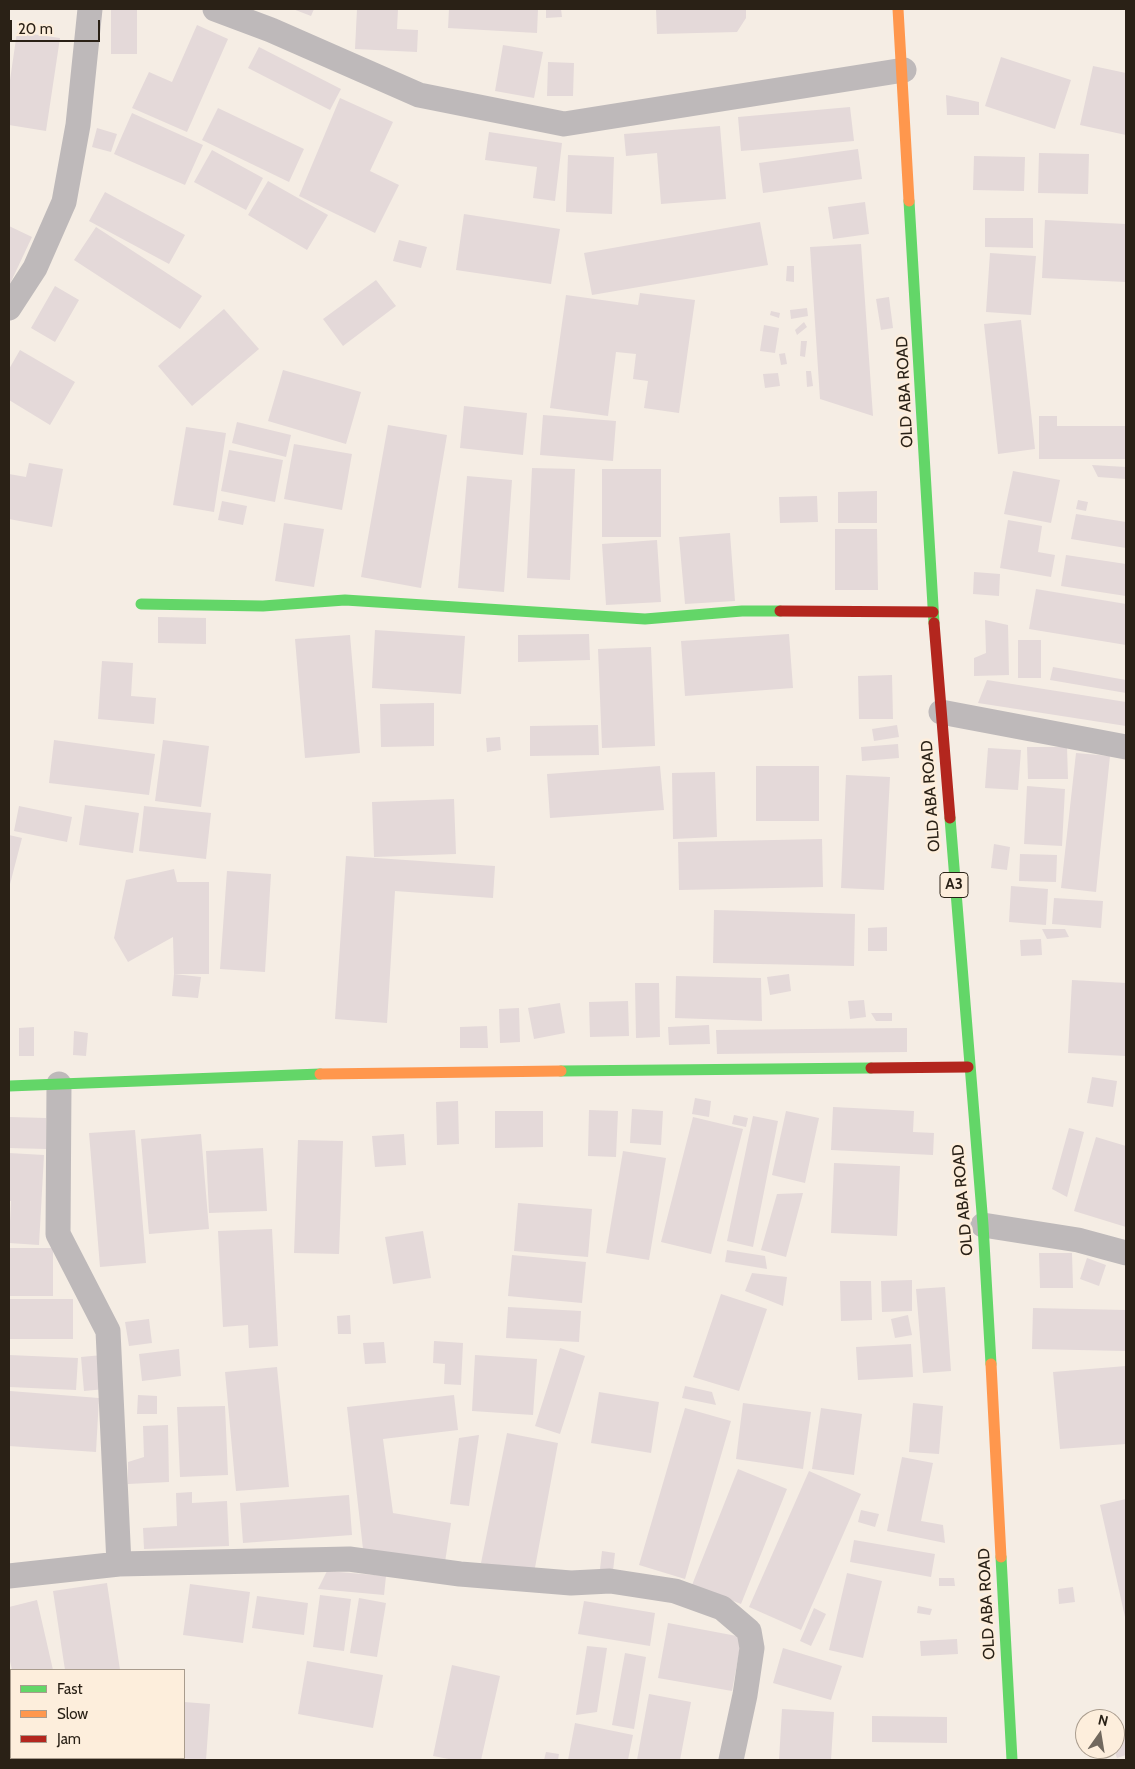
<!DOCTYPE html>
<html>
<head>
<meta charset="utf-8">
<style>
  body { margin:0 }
  #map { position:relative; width:1135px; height:1769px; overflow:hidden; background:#f5ede4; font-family:Cabin,sans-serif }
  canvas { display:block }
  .frame { position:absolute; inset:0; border:10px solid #2a2116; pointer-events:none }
  .legend { position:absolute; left:10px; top:1669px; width:175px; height:90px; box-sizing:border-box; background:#fdeedc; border:1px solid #a99c8d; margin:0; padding:6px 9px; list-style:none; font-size:15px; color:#2a2116 }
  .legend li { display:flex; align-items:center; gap:10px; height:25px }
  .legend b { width:25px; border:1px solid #a99c8d }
  .north { position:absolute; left:1075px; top:1709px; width:50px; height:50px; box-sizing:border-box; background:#fdeedc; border:1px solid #a99c8d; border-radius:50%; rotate:13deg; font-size:14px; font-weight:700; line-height:20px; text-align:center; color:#2a2116 }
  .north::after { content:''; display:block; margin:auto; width:18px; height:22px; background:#71685e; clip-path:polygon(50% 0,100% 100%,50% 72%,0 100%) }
  .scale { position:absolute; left:10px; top:20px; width:90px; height:22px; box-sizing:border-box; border:2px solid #2a2116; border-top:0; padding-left:6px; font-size:15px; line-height:18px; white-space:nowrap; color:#2a2116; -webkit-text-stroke:4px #fdeedc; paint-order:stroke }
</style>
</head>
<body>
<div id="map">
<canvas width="1135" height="1769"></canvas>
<div class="frame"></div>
<ul class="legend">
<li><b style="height:6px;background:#63d668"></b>Fast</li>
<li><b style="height:6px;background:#ff974d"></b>Slow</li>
<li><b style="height:6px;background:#b3261e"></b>Jam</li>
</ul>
<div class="north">N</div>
<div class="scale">20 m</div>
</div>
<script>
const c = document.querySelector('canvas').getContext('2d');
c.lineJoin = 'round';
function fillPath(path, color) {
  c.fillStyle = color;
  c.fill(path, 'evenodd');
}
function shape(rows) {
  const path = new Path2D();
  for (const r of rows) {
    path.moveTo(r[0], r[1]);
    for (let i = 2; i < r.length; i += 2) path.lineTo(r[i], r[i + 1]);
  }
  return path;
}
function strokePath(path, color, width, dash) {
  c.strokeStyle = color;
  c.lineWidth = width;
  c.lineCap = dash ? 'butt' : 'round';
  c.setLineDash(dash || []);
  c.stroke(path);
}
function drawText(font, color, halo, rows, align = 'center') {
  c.font = font + ' Cabin,sans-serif';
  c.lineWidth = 5;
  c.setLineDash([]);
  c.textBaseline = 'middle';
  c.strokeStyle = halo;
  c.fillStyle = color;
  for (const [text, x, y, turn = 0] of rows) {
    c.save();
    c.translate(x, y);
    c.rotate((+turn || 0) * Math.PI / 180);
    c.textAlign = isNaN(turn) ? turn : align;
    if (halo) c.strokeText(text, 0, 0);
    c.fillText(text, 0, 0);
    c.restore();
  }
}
const building = shape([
  [111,9,137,9,137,54,111,54],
  [293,9,314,9,311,16],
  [357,9,398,9,397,29,418,30,417,52,355,49],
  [449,9,538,9,537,33,448,28],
  [546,9,561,9,562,17,546,18],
  [656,9,746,9,746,18,737,32,657,34],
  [197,25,228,39,187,132,132,108,149,72,172,82],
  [17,32,60,38,46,131,9,125,9,87],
  [503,45,543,52,534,98,495,91],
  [259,47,341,89,330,110,248,68],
  [1001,57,1071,80,1055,129,985,106],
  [548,62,574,63,573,96,547,96],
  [1093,66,1126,73,1126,135,1080,125],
  [946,95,979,102,979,115,947,115],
  [340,98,393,122,370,171,399,185,375,233,299,196],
  [850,107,854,141,741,151,738,117],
  [218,108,304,149,289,182,202,140],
  [132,113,203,145,185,185,114,154],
  [720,126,726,199,661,204,657,153,626,156,624,134],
  [97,128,117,134,111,152,92,147],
  [489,132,562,143,555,201,533,198,537,167,485,160],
  [858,149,862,179,763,193,759,163],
  [212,150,263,178,246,210,194,182],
  [1039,153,1089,154,1088,194,1038,193],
  [568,155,614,157,612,214,566,212],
  [974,156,1025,157,1024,191,973,190],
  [268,181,328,215,307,250,248,215],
  [105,192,185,235,169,264,89,221],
  [865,202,869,234,833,239,828,207],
  [464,214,560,229,551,284,456,270],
  [985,218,1033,218,1033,248,985,247],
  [1045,220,1126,224,1126,282,1042,278],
  [760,222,768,265,592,295,584,253],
  [9,226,32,237,9,286],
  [96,227,202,296,180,329,74,260],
  [399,240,427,247,421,268,393,261],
  [861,244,873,416,820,399,810,247],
  [990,253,1036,256,1031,315,986,312],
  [787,266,794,266,794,282,786,281],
  [376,280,396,306,343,346,323,319],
  [55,286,79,300,55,342,31,328],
  [640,293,695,300,679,413,644,408,648,381,633,379,636,354,616,352,608,416,550,408,566,295,638,305],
  [889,297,893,328,881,330,876,299],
  [807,308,808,316,791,319,790,310],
  [224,309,259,349,192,406,158,366],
  [771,311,780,313,779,318,770,315],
  [1021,320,1035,449,998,454,984,324],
  [804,322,807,327,797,335,795,330],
  [764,325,779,328,775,353,760,351],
  [801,341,807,341,805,357,800,356],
  [20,350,75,382,50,425,9,400,9,369],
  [785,353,787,364,781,365,779,354],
  [283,370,361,392,346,444,268,421],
  [806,371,811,371,813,386,807,387],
  [778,373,780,386,765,388,763,374],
  [464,406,527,413,523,455,460,448],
  [543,415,616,421,613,461,540,455],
  [1039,416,1057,416,1057,426,1126,426,1126,459,1039,459],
  [237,422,291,435,286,457,232,443],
  [388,425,447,435,421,588,361,577],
  [186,427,226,433,214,512,173,505],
  [294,444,352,454,342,510,284,499],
  [229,450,283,460,275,502,221,491],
  [29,463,63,469,52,527,9,519,9,474,26,477],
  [1092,465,1126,467,1126,479,1098,477],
  [532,468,575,469,570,580,527,578],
  [602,469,661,469,661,537,602,537],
  [1013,471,1060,480,1051,523,1004,514],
  [467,476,512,480,504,592,458,588],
  [877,491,877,523,838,523,838,492],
  [817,496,818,522,780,523,779,497],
  [1078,500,1088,502,1086,511,1076,509],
  [222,501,247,506,243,525,218,520],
  [1076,514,1126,522,1126,548,1071,539],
  [1008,520,1042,526,1038,552,1055,555,1051,577,1000,568],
  [284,523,324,529,314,587,275,581],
  [835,529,877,529,878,590,835,590],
  [730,533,735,601,685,604,679,537],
  [657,540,661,602,606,605,602,544],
  [1066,555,1126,564,1126,596,1061,586],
  [974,572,1000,574,999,596,973,594],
  [1036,589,1126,604,1126,645,1029,629],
  [158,617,206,618,206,644,158,643],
  [985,620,1008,625,1009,675,974,676,974,658,986,653],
  [375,630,465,636,461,694,372,688],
  [589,634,590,660,518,662,518,635],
  [789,634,793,688,685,696,681,641],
  [350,635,360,753,305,758,295,639],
  [1018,640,1041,640,1041,678,1018,678],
  [651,647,655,746,602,748,598,649],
  [102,661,133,663,131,696,156,698,154,724,98,719],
  [1053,667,1126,680,1126,693,1050,680],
  [892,675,893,719,859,719,858,676],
  [987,680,1126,702,1126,726,978,703],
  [434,703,434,746,381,747,380,704],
  [598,725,599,755,530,756,530,726],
  [897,725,899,737,874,741,872,729],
  [500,737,501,750,487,752,486,738],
  [54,740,155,754,149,795,49,783],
  [163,740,209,746,201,807,155,801],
  [898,744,899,758,862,761,861,747],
  [1027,747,1067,747,1068,779,1028,779],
  [988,748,1021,750,1018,790,985,788],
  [1076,753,1110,756,1096,892,1061,888],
  [660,766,664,810,550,818,547,774],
  [756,766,819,766,819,821,756,821],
  [715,772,717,837,673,839,672,773],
  [846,775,890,777,884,890,841,888],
  [1027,786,1065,789,1062,846,1024,844],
  [454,799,456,854,374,857,372,802],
  [85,805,139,813,133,853,79,845],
  [19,806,72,817,67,842,14,831],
  [144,806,211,813,206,859,139,851],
  [9,835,22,838,9,888],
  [822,839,823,887,679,890,678,842],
  [994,844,1010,847,1007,870,991,868],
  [1020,854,1057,855,1056,882,1019,881],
  [346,856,495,866,493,898,395,891,387,1023,335,1019],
  [174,869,177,882,209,882,209,974,174,974,173,937,128,962,114,938,126,880],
  [227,871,271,874,265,972,220,969],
  [1011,886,1048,889,1046,925,1009,922],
  [1054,898,1103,901,1101,928,1052,924],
  [714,910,855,914,854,966,713,963],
  [887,927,887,951,868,951,868,928],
  [1042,929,1065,929,1069,937,1047,939],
  [1041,939,1042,955,1021,956,1020,940],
  [174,974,201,977,198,998,172,996],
  [789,974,791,991,770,995,767,977],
  [676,976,761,978,762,1021,675,1018],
  [1072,980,1126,983,1126,1056,1068,1053],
  [635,983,659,983,660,1037,636,1038],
  [864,1000,866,1017,850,1019,848,1001],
  [628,1001,629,1036,590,1037,589,1002],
  [560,1003,565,1033,534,1039,528,1008],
  [519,1008,520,1042,500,1043,499,1009],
  [871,1013,892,1013,892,1021,876,1021],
  [709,1025,710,1044,669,1045,668,1027],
  [487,1026,488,1048,460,1048,460,1027],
  [34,1027,34,1056,19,1056,19,1028],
  [907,1028,907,1052,717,1054,716,1030],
  [74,1031,88,1033,86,1056,73,1055],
  [1092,1077,1117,1081,1113,1107,1087,1103],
  [695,1098,711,1101,709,1117,692,1114],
  [458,1101,459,1144,437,1145,436,1102],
  [833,1107,914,1111,913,1132,934,1133,933,1155,831,1150],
  [632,1109,663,1111,661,1145,630,1143],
  [589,1110,618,1111,616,1157,588,1156],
  [495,1111,543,1111,543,1147,495,1148],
  [786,1111,819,1118,805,1183,772,1175],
  [734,1115,748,1118,746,1127,732,1124],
  [753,1116,778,1121,753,1247,727,1241],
  [9,1117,46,1118,46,1149,9,1148],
  [693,1117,743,1129,711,1254,661,1242],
  [1069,1128,1084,1132,1067,1197,1052,1189],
  [135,1130,146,1263,100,1267,89,1133],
  [201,1134,209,1229,149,1234,141,1139],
  [404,1134,406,1165,375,1167,372,1136],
  [1096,1137,1126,1146,1126,1227,1074,1211],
  [298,1140,343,1141,339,1254,294,1253],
  [263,1148,267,1211,209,1213,206,1151],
  [623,1151,666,1158,649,1260,606,1253],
  [9,1153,44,1155,39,1245,9,1243,11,1201,9,1201],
  [834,1163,900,1166,897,1236,831,1233],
  [803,1193,786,1257,761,1250,777,1194],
  [518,1203,592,1209,588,1257,514,1251],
  [272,1229,278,1346,249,1348,248,1325,223,1327,218,1231],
  [423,1231,431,1278,393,1284,385,1237],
  [9,1248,53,1248,53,1296,9,1296],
  [727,1250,765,1256,767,1269,725,1262],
  [1039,1253,1072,1253,1073,1288,1040,1288],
  [512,1255,586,1262,582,1303,508,1296],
  [1087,1258,1106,1265,1099,1286,1080,1279],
  [752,1273,787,1277,783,1306,745,1291],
  [912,1280,912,1311,882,1312,881,1281],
  [840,1281,871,1281,872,1320,841,1321],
  [945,1287,951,1371,923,1373,916,1289],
  [721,1294,767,1309,739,1391,693,1377],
  [9,1299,73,1299,73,1339,9,1339],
  [508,1307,581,1311,579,1342,506,1338],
  [1033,1308,1126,1310,1126,1351,1032,1349],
  [350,1315,351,1334,338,1334,337,1316],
  [908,1315,912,1335,895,1338,891,1319],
  [149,1319,152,1343,129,1346,125,1322],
  [434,1341,463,1343,461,1385,444,1384,445,1364,433,1363],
  [384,1342,386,1363,365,1364,363,1343],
  [911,1344,913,1377,858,1380,856,1347],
  [560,1348,585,1356,560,1434,535,1426],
  [179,1349,181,1376,142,1381,139,1354],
  [9,1355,78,1358,76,1390,9,1387],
  [102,1355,105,1389,84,1391,81,1357],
  [475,1355,537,1359,533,1415,472,1411],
  [1126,1366,1126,1444,1060,1449,1053,1372],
  [277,1367,289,1487,236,1491,225,1372],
  [685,1386,712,1392,716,1405,682,1398],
  [10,1391,99,1398,96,1452,9,1446],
  [599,1392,659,1402,651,1453,591,1443],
  [138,1395,157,1396,157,1414,137,1414],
  [454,1395,458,1430,383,1439,393,1513,451,1523,445,1562,363,1549,347,1407],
  [743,1403,811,1412,803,1469,736,1459],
  [913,1403,943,1406,939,1454,909,1452],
  [225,1406,228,1475,180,1477,177,1407],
  [685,1408,731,1421,685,1579,639,1565],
  [821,1408,862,1414,854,1475,812,1469],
  [168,1425,169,1482,128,1484,128,1462,144,1457,143,1426],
  [507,1433,558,1443,534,1573,481,1563],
  [479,1435,469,1506,450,1504,459,1438],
  [902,1457,933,1463,921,1521,943,1525,945,1543,887,1531],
  [738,1469,787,1489,741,1604,692,1585],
  [809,1471,861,1494,801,1630,749,1607],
  [192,1492,192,1503,227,1501,229,1546,144,1549,143,1528,177,1526,176,1493],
  [349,1495,352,1535,243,1543,240,1503],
  [1126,1499,1126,1617,1125,1617,1100,1505],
  [861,1510,879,1514,875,1527,858,1522],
  [854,1540,935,1554,931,1577,850,1562],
  [602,1551,615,1553,613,1571,600,1569],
  [327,1571,386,1576,384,1595,318,1589],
  [847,1573,882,1581,863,1658,829,1650],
  [939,1578,954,1578,955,1586,939,1586],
  [107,1583,120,1670,65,1670,53,1591],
  [190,1584,250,1592,243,1643,183,1635],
  [1073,1587,1075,1602,1059,1604,1058,1589],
  [320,1595,351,1599,344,1651,313,1647],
  [257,1596,308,1603,304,1635,252,1628],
  [359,1598,386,1603,377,1657,350,1653],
  [37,1600,53,1670,12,1670,9,1657,9,1607],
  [584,1601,655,1613,650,1646,578,1634],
  [918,1606,932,1609,930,1615,917,1613],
  [814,1608,826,1614,811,1646,800,1641],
  [668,1623,742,1637,732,1691,658,1678],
  [957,1639,958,1654,921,1656,920,1641],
  [587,1646,607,1648,597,1712,576,1715],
  [783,1648,842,1666,831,1700,773,1683],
  [625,1653,646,1657,634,1729,612,1725],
  [307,1661,383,1675,373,1728,298,1714],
  [452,1665,500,1676,481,1760,454,1760,433,1756],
  [649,1694,691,1702,680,1760,637,1760],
  [184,1702,210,1704,206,1760,162,1760,162,1758,184,1758],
  [782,1709,834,1712,831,1760,779,1760],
  [872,1716,947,1717,947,1743,872,1742],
  [575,1723,633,1735,628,1760,568,1760],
  [1126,1735,1126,1755,1117,1758,1114,1749,1115,1739],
  [546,1752,559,1754,558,1760,544,1760]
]);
const street = shape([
  [215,9,271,30,419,95,564,124,904,70],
  [9,308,35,268,64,202,78,125,90,9],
  [941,712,1126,747],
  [983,1225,1078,1240,1126,1253],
  [119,1564,349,1559,460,1574,571,1583,610,1581,675,1591,722,1608,749,1631,752,1648,745,1695,731,1760],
  [9,1576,119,1564,108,1331,58,1234,59,1084]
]);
const fast = shape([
  [909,201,934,623],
  [141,604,263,606,345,600,645,619,742,611,780,611],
  [950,818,983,1225,991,1364],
  [561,1071,871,1068],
  [9,1086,320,1074],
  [1001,1557,1012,1760]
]);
const slow = shape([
  [898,9,909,201],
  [320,1074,561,1071],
  [991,1364,1001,1557]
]);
const jam = shape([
  [780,611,933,612],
  [934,623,950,818],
  [871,1068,968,1067]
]);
const shields = [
  [954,885,28]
];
const shieldNames = [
  ["A3",954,885]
];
const streetNames = [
  ["OLD ABA ROAD",905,392,-93],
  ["OLD ABA ROAD",931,796,-94],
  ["OLD ABA ROAD",963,1200,-95],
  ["OLD ABA ROAD",987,1604,-93]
];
fillPath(building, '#e4d9d9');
strokePath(street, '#beb9ba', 25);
strokePath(fast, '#63d668', 11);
strokePath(slow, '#ff974d', 11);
strokePath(jam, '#b3261e', 11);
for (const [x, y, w] of shields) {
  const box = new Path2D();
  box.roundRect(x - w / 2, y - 12.5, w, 25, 4);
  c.fillStyle = '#fdeedc';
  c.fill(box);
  strokePath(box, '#2a2116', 1);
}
drawText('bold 15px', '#2a2116', null, shieldNames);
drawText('16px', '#2a2116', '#fdeedc', streetNames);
</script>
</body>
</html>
